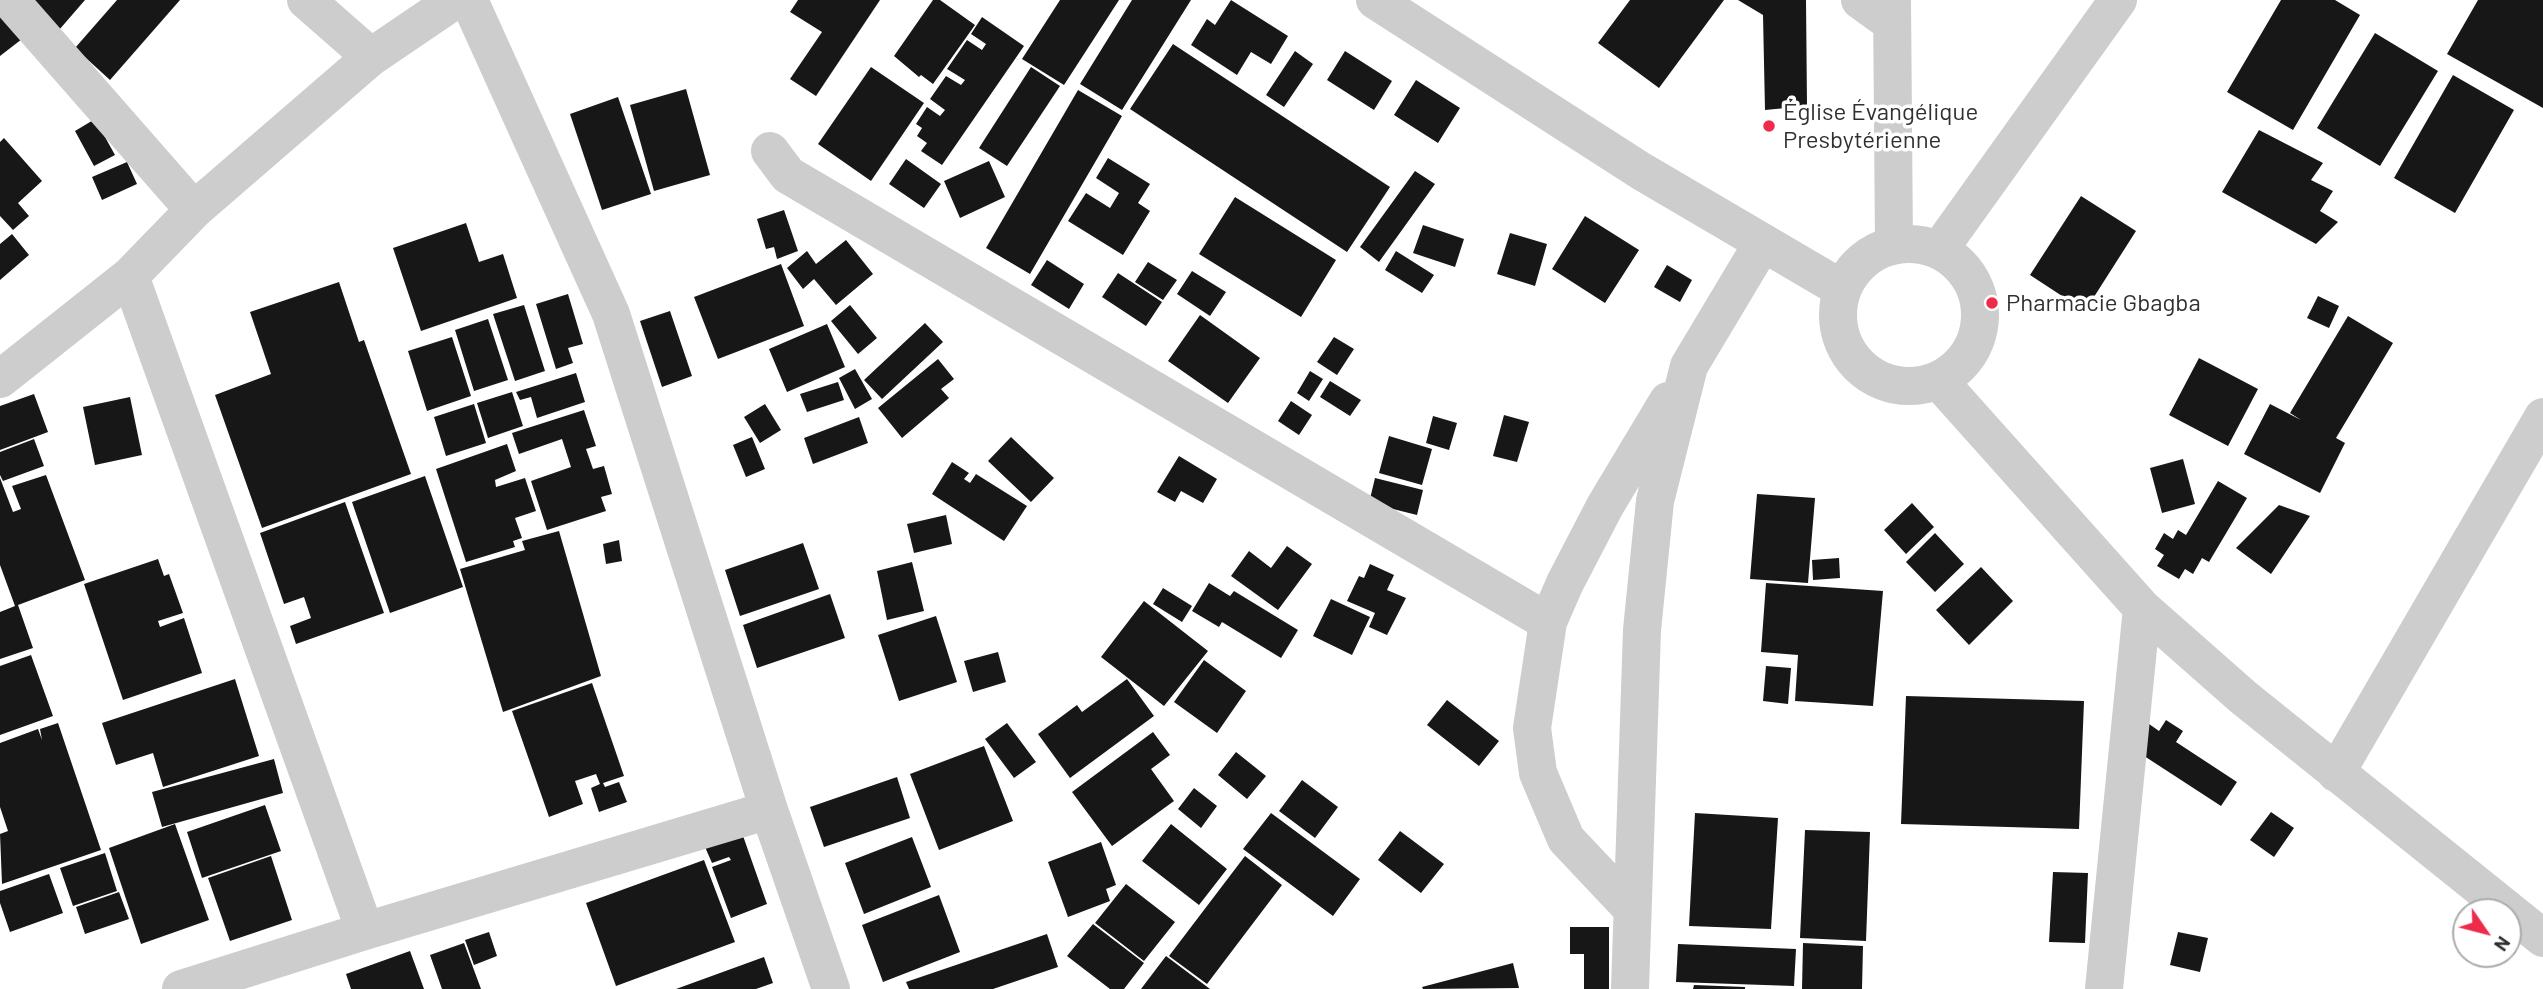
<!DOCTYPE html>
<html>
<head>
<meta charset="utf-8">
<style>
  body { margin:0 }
  #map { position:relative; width:2543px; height:989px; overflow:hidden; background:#fff; font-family:Barlow,sans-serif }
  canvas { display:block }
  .north { position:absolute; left:2452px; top:898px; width:70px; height:70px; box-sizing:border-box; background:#fff; border:2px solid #acacac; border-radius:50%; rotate:125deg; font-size:19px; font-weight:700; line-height:28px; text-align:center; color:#303030 }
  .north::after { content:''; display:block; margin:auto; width:24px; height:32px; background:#ee2b4a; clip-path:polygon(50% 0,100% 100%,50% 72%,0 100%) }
</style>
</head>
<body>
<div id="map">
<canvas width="2543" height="989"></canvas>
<div class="north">N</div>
</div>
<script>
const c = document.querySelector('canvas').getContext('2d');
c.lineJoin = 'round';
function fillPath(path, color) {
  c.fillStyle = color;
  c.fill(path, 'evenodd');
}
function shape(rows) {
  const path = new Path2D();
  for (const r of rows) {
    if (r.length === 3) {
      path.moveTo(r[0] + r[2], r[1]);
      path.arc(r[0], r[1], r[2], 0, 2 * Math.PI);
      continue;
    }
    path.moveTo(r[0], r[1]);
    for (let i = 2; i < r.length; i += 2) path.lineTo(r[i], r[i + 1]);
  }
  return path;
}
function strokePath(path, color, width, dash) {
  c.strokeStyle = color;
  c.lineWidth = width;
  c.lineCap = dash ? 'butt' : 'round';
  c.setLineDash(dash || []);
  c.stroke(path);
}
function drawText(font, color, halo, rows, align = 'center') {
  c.font = font + ' Barlow,sans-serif';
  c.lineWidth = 7;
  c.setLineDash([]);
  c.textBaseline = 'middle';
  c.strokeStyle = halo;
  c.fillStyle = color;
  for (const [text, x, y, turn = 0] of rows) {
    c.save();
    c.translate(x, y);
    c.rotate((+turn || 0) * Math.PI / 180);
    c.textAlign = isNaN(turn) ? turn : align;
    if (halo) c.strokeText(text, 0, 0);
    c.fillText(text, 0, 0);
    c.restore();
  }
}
const building = shape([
  [32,0,85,0,59,30],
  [117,0,180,0,110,80,75,48],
  [798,0,880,0,816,96,790,79,822,32,790,12],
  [933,0,940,0,975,25,933,84,921,75,919,77,894,56],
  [1060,0,1119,0,1064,85,1022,59],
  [1132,0,1191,0,1122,110,1080,84],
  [1231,0,1288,36,1271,64,1251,52,1237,75,1191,45,1207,19,1215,25],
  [1630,0,1724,0,1659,88,1598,43],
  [1738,0,1806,0,1807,106,1765,110,1763,15],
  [2281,0,2335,0,2360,15,2293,130,2227,92],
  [2478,0,2543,0,2543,108,2447,54],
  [0,11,22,39,0,56],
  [982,17,1024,46,942,165,921,151,927,143,917,136,922,128,916,124,927,107,940,116,945,110,930,99,946,76,961,85,965,80,947,69,967,40,982,50,986,44,971,34],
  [2375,33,2438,71,2380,166,2317,128],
  [1173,44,1390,187,1347,252,1130,109],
  [1295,51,1313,64,1284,107,1266,95],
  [1345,51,1392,81,1374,110,1327,80],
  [871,67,924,103,871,181,818,144],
  [1031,67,1060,86,1007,166,979,148],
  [2453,75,2514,110,2455,213,2394,178],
  [1416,80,1460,108,1438,143,1394,115],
  [686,89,710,175,654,191,630,105],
  [1078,90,1122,116,1030,274,986,248],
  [618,97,651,194,602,210,570,114],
  [95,119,115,155,94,166,75,131],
  [2259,130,2323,163,2311,180,2333,191,2320,211,2338,222,2316,244,2222,192],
  [4,138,42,181,18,203,29,216,13,230,0,216,0,142],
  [1108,158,1150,184,1138,203,1150,211,1123,255,1068,221,1086,193,1110,208,1119,193,1096,178],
  [906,159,941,184,924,208,889,184],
  [989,161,1005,197,960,218,944,181],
  [127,162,137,184,102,200,92,177],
  [1415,171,1435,184,1379,262,1360,247],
  [2081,196,2136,231,2085,311,2030,275],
  [1235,197,1336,260,1301,317,1199,254],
  [784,210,798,251,777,259,774,247,766,249,757,219],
  [1585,216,1639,250,1605,303,1552,269],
  [466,223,479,262,503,254,517,298,421,331,393,248],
  [1423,225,1464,239,1455,267,1413,253],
  [1510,233,1547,244,1535,286,1497,274],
  [12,234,29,255,0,280,0,244],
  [846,240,873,274,836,305,814,279,803,289,787,268,807,251,816,264],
  [1396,251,1434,275,1422,293,1385,270],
  [1047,260,1084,284,1069,309,1031,285],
  [1148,262,1177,280,1163,300,1135,282],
  [781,264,804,326,718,359,694,297],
  [1667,265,1692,280,1680,302,1654,287],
  [1192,271,1226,292,1210,316,1177,294],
  [1118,273,1162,302,1146,326,1102,297],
  [339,282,359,342,364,340,411,474,262,528,215,395,271,374,250,312],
  [568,294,583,344,568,348,573,363,556,369,536,304],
  [2318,296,2339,306,2329,328,2307,318],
  [524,305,545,371,515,381,493,314],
  [850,305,877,338,858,354,831,321],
  [670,311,692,376,662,387,640,321],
  [1200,315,1260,358,1228,403,1168,361],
  [2348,316,2393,343,2336,438,2345,443,2320,493,2244,454,2270,404,2301,420,2290,413],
  [488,319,508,380,474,391,455,330],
  [925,323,943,342,882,399,864,380],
  [827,324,845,367,787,392,769,349],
  [452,337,471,396,427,411,408,351],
  [1334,337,1354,349,1337,375,1317,362],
  [2199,358,2258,389,2228,446,2169,415],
  [938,359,954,379,941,389,949,398,902,438,878,408],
  [855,369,872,399,855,409,839,378],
  [1310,371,1323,379,1309,401,1297,393],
  [576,373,585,402,537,418,531,397,520,400,516,392],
  [1330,381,1361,400,1350,416,1320,397],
  [838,382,844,400,807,412,800,394],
  [512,392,523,426,488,438,477,403],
  [34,394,48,432,0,450,0,406],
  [130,397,142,455,95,465,83,407],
  [1291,401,1312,415,1299,435,1278,421],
  [474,404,486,443,446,456,434,417],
  [765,404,781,430,760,443,744,417],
  [584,410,596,446,586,449,593,469,604,466,612,494,601,497,606,511,547,530,531,481,571,467,562,439,519,454,512,433],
  [1504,415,1529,422,1517,462,1493,456],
  [1433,416,1457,423,1449,450,1426,443],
  [859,417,868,443,813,464,804,438],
  [1389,436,1432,449,1422,485,1379,473],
  [752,437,765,469,746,477,733,445],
  [1011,437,1054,478,1031,502,988,461],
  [34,439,44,466,3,481,0,475,0,452],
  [507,444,516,471,495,480,496,487,525,478,536,511,515,518,522,538,513,541,515,547,466,562,436,469],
  [1179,456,1217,479,1203,503,1181,491,1175,502,1157,492],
  [2183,459,2195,504,2162,513,2150,468],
  [952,462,969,473,964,479,970,483,976,474,1027,506,1004,541,932,494],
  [46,475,85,580,18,605,33,648,0,659,0,612,15,606,0,565,0,478,13,512,21,509,12,486],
  [425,476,463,587,390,613,352,502],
  [1375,478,1423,490,1417,515,1369,503],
  [2218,481,2247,498,2209,562,2202,558,2193,574,2185,569,2179,579,2157,566,2164,555,2155,549,2164,533,2173,539,2178,530,2186,535],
  [1757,494,1815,498,1808,583,1750,579],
  [345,502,384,613,296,644,290,626,311,618,304,597,284,604,260,533],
  [1912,503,1934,527,1906,554,1884,530],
  [2279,505,2310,516,2271,574,2236,548],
  [946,515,952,544,914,553,907,524],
  [559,531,601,676,503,712,460,569,525,550,522,541],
  [1935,533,1964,564,1935,592,1906,562],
  [619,540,622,561,606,564,603,544],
  [803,543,819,589,740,616,725,570],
  [1287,546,1312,564,1278,610,1231,576,1249,551,1271,568],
  [1839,558,1840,578,1813,580,1812,560],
  [158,559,164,576,169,574,183,613,158,621,160,627,184,618,202,673,123,700,84,584],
  [912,562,924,611,887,620,877,571],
  [1370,564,1394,575,1387,590,1406,598,1387,635,1369,627,1375,613,1347,601,1359,576,1364,578],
  [1981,567,2013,601,1969,645,1936,610],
  [1209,583,1230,596,1234,591,1298,630,1281,658,1222,622,1219,627,1192,611],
  [1766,583,1883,591,1873,706,1795,701,1798,655,1761,652],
  [1163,588,1192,606,1182,622,1153,604],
  [830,594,845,638,757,668,743,625],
  [1331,599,1370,617,1352,655,1313,636],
  [1144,601,1208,651,1164,706,1101,657],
  [936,616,957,682,899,701,878,635],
  [998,652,1006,682,973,692,964,661],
  [31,655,53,716,0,735,0,666],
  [1204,660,1246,691,1217,733,1174,702],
  [1766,666,1791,668,1788,704,1763,701],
  [235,679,259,756,163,787,153,753,116,765,102,723],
  [1127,679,1154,716,1070,778,1038,734,1077,705,1082,712],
  [592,683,624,776,603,783,605,787,619,782,627,802,599,812,591,788,600,784,596,774,575,781,583,804,549,817,512,711],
  [1906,696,2084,701,2079,829,1901,824],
  [1447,700,1499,741,1479,766,1427,725],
  [2142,719,2159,731,2166,720,2183,731,2176,742,2237,782,2221,806,2138,752],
  [58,723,101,850,2,884,0,834,8,831,0,807,0,743,38,729,42,740,40,729],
  [1007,723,1036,762,1014,778,985,739],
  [1153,732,1170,755,1151,769,1174,801,1112,846,1072,792],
  [984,746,1013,821,939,850,910,774],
  [1236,752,1266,776,1247,799,1218,775],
  [274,759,283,793,162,827,152,792],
  [897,777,910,818,824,847,810,807],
  [1302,780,1338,807,1315,838,1279,811],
  [1194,788,1217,806,1201,828,1178,809],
  [265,805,281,851,202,878,187,832],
  [2271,812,2294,828,2274,857,2250,840],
  [1271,813,1360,879,1333,916,1243,849],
  [1695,813,1778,818,1771,929,1689,926],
  [175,824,209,920,141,944,109,848],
  [1171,824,1227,869,1199,905,1142,861],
  [1805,830,1870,832,1866,941,1800,938],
  [1400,831,1444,864,1421,893,1378,860],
  [742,833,767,904,731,918,712,867,731,860,729,857,712,863,705,847],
  [912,837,931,887,864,914,845,863],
  [1101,842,1116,885,1106,889,1110,901,1068,917,1048,862],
  [105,853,117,891,73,906,60,868],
  [271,856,292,920,230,941,208,878],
  [1245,856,1282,885,1207,984,1169,956],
  [704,860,735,942,616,986,586,903],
  [2053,872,2088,873,2085,943,2049,942],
  [49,874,63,913,10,932,0,903,0,891],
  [1126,884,1175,922,1144,961,1095,923],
  [119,892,129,919,85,934,76,907],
  [939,895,960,952,883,982,862,925],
  [1093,924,1144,963,1124,989,1110,989,1067,956],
  [1570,927,1609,927,1609,989,1584,989,1584,954,1570,954],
  [489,932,497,956,474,965,465,940],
  [2178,932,2208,938,2200,972,2170,965],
  [1047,934,1058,967,993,989,909,989,906,982],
  [464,943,481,989,442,989,430,955],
  [1803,943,1863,946,1862,989,1802,989],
  [1678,944,1796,949,1794,986,1676,982],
  [410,951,424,989,351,989,346,974],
  [1166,956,1210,989,1141,989],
  [764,957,773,983,756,989,676,989],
  [1513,963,1519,988,1423,989,1422,987],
  [1694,985,1745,987,1745,989,1693,989]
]);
const minor = shape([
  [10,0,194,210],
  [306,0,371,57],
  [469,0,611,314,769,810,831,989],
  [1375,0,1641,171,1842,289],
  [1860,0,1892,23],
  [1892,0,1894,245],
  [770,151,788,175,1548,622],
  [1909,315,71],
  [1939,250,2118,0],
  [130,276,365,931],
  [0,379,130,276,194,210,371,57,455,0],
  [1939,381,2142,608,2243,697,2543,938],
  [2336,773,2543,417],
  [1632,909,1566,839,1538,773,1532,728,1548,622,1565,583,1605,506,1668,401],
  [181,989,365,931,769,810],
  [1630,989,1642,630,1655,501,1689,366,1762,244],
  [2104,989,2142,608]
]);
const markers = [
  [1769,126,7,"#ee2b4a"],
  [1992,303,7,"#ee2b4a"]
];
const poiNames = [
  ["Église Évangélique",1783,112],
  ["Presbytérienne",1783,140],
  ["Pharmacie Gbagba",2006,303]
];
fillPath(building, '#171717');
strokePath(minor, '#cdcdcd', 38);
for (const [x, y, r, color] of markers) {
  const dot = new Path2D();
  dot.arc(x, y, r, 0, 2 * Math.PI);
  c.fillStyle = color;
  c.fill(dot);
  strokePath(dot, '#fff', 2.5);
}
drawText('24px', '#303030', '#fff', poiNames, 'left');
</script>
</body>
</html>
